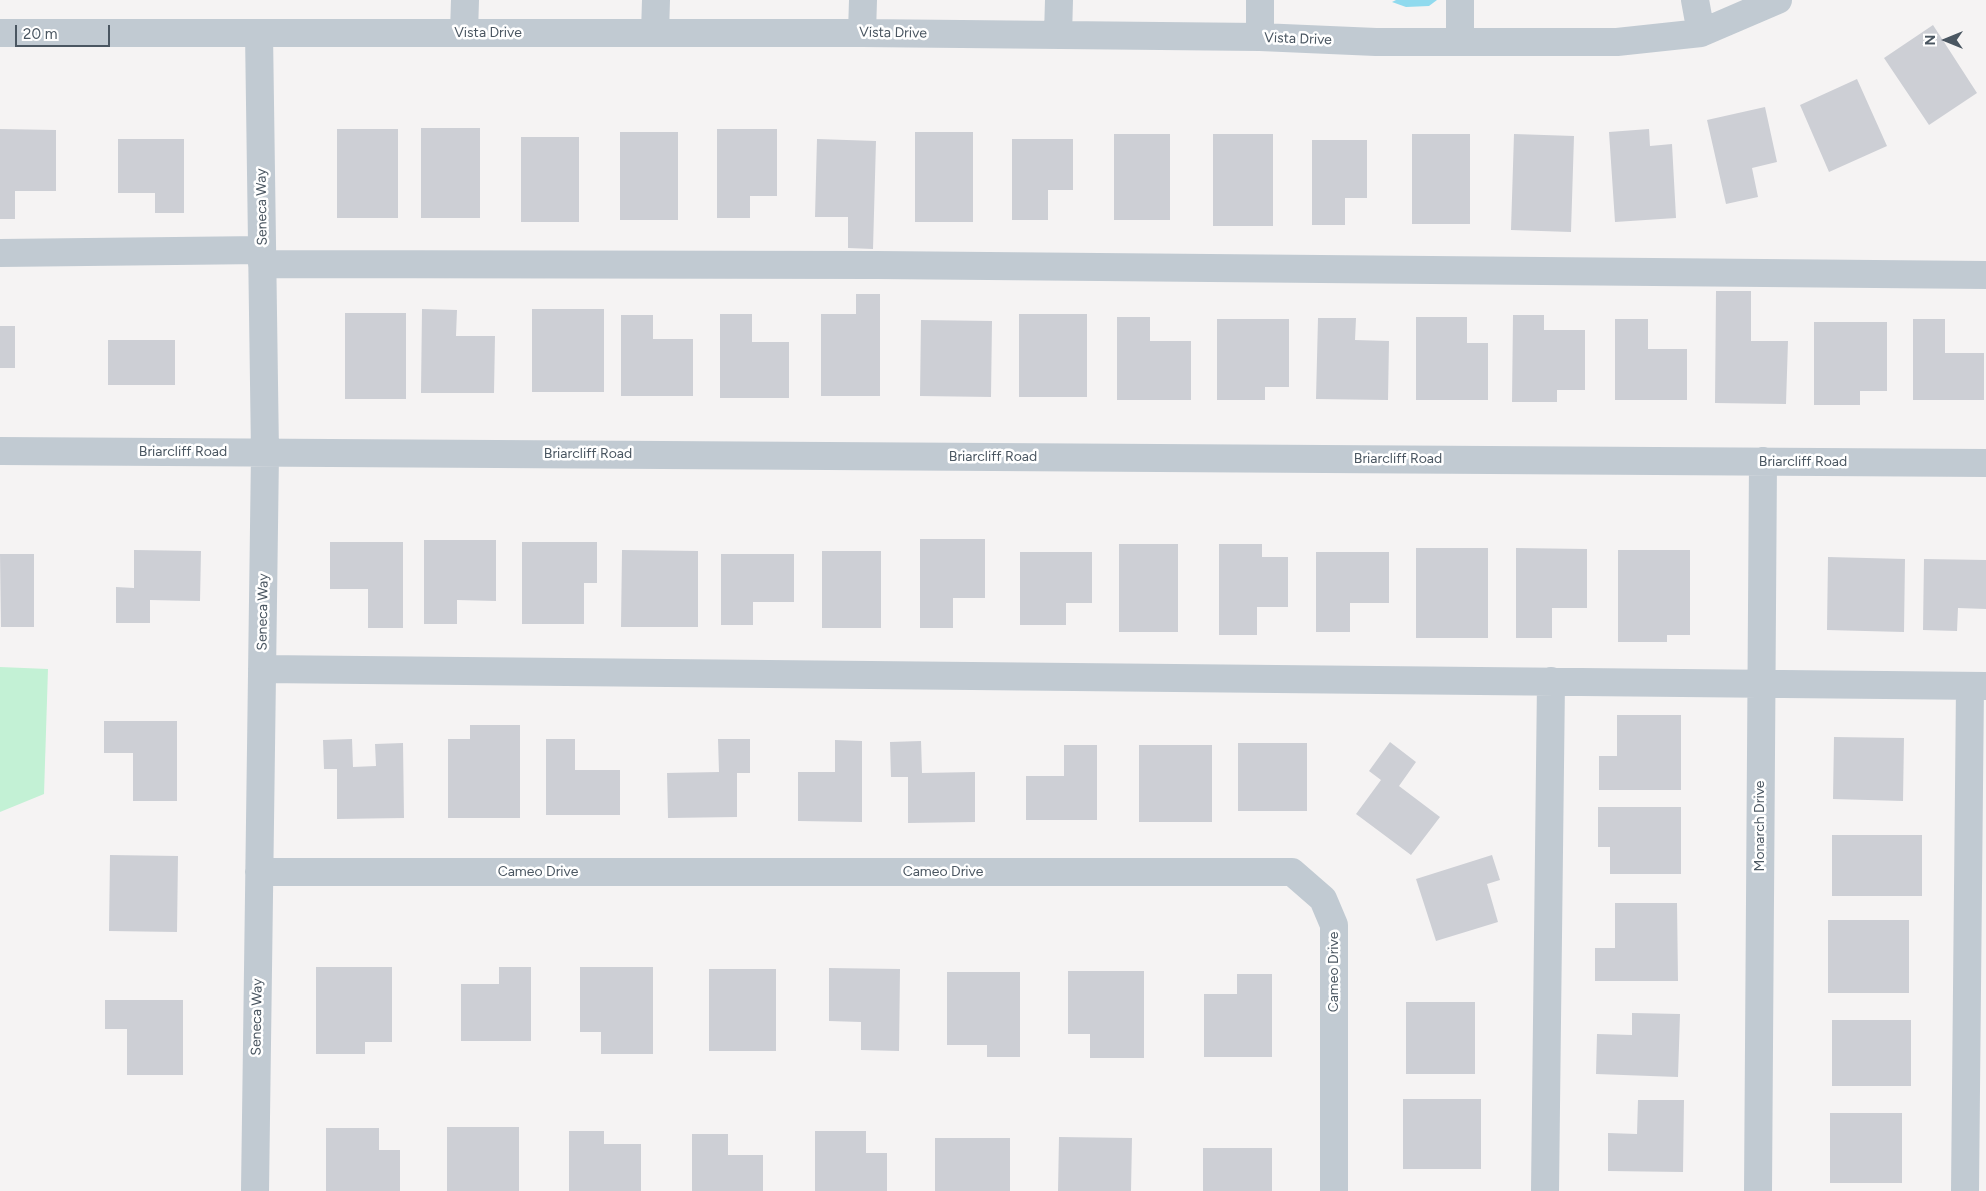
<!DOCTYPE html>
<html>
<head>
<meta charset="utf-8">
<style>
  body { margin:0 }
  #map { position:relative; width:1986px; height:1191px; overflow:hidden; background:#f5f3f3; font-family:Figtree,sans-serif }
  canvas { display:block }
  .north { position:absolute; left:1921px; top:15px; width:50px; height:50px; -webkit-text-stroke:4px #fff; paint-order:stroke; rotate:270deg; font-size:14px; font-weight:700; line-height:20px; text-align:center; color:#4a5661 }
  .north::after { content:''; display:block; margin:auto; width:18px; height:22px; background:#4a5661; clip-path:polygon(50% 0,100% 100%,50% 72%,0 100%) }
  .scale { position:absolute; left:15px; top:25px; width:95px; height:22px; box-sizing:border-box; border:2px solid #4a5661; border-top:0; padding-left:6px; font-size:15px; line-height:18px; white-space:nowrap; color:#4a5661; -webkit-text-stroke:4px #fff; paint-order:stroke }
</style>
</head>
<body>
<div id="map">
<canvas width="1986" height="1191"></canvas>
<div class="north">N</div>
<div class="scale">20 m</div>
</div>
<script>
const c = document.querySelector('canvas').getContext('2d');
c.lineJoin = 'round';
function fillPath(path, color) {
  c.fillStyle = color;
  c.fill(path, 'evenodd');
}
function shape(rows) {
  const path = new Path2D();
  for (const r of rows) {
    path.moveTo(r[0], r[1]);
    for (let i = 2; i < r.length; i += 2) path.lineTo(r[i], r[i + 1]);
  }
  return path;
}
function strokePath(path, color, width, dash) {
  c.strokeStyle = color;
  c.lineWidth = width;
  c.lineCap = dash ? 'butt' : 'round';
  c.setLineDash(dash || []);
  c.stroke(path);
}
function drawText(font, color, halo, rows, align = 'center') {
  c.font = font + ' Figtree,sans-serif';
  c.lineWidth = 5;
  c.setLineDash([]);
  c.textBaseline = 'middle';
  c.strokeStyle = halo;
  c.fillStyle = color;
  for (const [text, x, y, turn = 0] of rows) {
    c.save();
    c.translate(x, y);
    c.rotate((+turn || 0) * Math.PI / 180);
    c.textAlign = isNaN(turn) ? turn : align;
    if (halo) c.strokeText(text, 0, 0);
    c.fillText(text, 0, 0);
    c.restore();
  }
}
const green = shape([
  [0,667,48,669,44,794,0,812]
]);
const water = shape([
  [1396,0,1437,0,1429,6,1406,7,1392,2]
]);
const building = shape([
  [1933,25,1977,93,1929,125,1884,58],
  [1857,79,1887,146,1829,172,1800,105],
  [1765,107,1777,162,1752,168,1758,197,1726,204,1707,120],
  [421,128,480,128,480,218,421,218],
  [0,129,56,130,56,191,15,191,15,219,0,219],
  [337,129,398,129,398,218,337,218],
  [717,129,777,129,777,196,750,196,750,218,717,218],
  [1649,129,1650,146,1672,144,1676,218,1615,222,1609,132],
  [620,132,678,132,678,220,620,220],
  [915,132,973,132,973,222,915,222],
  [1114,134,1170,134,1170,220,1114,220],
  [1213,134,1273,134,1273,226,1213,226],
  [1412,134,1470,134,1470,224,1412,224],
  [1514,134,1574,136,1571,232,1511,230],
  [521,137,579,137,579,222,521,222],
  [118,139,184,139,184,213,155,213,155,193,118,193],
  [817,139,876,141,873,249,848,248,848,217,815,217],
  [1012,139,1073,139,1073,190,1048,190,1048,220,1012,220],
  [1312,140,1367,140,1367,198,1345,198,1345,225,1312,225],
  [1716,291,1751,291,1751,341,1788,341,1786,404,1715,403],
  [856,294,880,294,880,396,821,396,821,314,856,314],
  [422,309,457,310,456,336,495,336,494,393,421,393],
  [532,309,604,309,604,392,532,392],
  [345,313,406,313,406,399,345,399],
  [720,314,752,314,752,342,789,342,789,398,720,398],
  [1019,314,1087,314,1087,397,1019,397],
  [621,315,653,315,653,339,693,339,693,396,621,396],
  [1513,315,1544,315,1544,330,1585,330,1585,390,1557,390,1557,402,1512,402],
  [1117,317,1150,317,1150,341,1191,341,1191,400,1117,400],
  [1416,317,1467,317,1467,343,1488,343,1488,400,1416,400],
  [1318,318,1356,318,1355,340,1389,341,1388,400,1316,399],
  [1217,319,1289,319,1289,387,1265,387,1265,400,1217,400],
  [1615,319,1648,319,1648,349,1687,349,1687,400,1615,400],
  [1913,319,1945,319,1945,353,1984,353,1984,400,1913,400],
  [921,320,992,321,991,397,920,396],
  [1814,322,1887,322,1887,391,1860,391,1860,405,1814,405],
  [0,326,15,326,15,368,0,368],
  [108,340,175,340,175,385,108,385],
  [920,539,985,539,985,598,953,598,953,628,920,628],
  [424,540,496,540,496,601,457,600,457,624,424,624],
  [330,542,403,542,403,628,368,628,368,589,330,589],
  [522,542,597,542,597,583,584,583,584,624,522,624],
  [1119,544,1178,544,1178,632,1119,632],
  [1219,544,1262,544,1262,557,1288,557,1288,607,1257,607,1257,635,1219,635],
  [1416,548,1488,548,1488,638,1416,638],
  [1516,548,1587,549,1587,608,1552,608,1552,638,1516,638],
  [134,550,201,551,200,601,150,600,150,623,116,623,116,587,134,588],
  [622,550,698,551,698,627,621,627],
  [1618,550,1690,550,1690,635,1667,635,1667,642,1618,642],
  [822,551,881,551,881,628,822,628],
  [1020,552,1092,552,1092,603,1066,603,1066,625,1020,625],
  [1316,552,1389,552,1389,603,1350,603,1350,632,1316,632],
  [0,554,34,554,34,627,1,627],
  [721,554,794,554,794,602,753,602,753,625,721,625],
  [1828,557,1905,559,1904,632,1827,630],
  [1924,559,1986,560,1986,609,1958,608,1957,631,1923,630],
  [1617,715,1681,715,1681,790,1599,790,1599,756,1617,756],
  [104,721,177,721,177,801,133,801,133,753,104,753],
  [470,725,520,725,520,818,448,818,448,739,470,739],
  [1834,737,1904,738,1903,801,1833,799],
  [352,739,353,767,376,766,375,744,403,743,404,818,337,819,337,769,324,769,323,740],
  [546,739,575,739,575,770,620,770,620,815,546,815],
  [718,739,750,739,750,773,737,773,737,817,668,818,667,773,719,772],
  [835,740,862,741,862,822,798,821,798,772,835,772],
  [921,741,922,773,975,772,975,822,908,823,908,777,891,777,890,742],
  [1390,742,1416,762,1399,786,1440,817,1411,855,1356,814,1381,780,1369,771],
  [1238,743,1307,743,1307,811,1238,811],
  [1064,745,1097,745,1097,820,1026,820,1026,776,1064,776],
  [1139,745,1212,745,1212,822,1139,822],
  [1598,807,1681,807,1681,874,1610,874,1610,847,1598,847],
  [1832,835,1922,835,1922,896,1832,896],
  [110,855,178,856,177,932,109,931],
  [1492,855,1500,880,1487,884,1498,922,1436,941,1416,879],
  [1615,903,1677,903,1678,981,1595,981,1595,948,1615,948],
  [1828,920,1909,920,1909,993,1828,993],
  [316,967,392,967,392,1042,365,1042,365,1054,316,1054],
  [499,967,531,967,531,1041,461,1041,461,984,499,984],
  [580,967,653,967,653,1054,601,1054,601,1032,580,1032],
  [829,968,900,969,899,1051,861,1050,861,1022,829,1021],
  [709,969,776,969,776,1051,709,1051],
  [1068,971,1144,971,1144,1058,1090,1058,1090,1034,1068,1034],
  [947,972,1020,972,1020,1057,987,1057,987,1045,947,1045],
  [1237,974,1272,974,1272,1057,1204,1057,1204,994,1237,994],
  [105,1000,183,1000,183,1075,127,1075,127,1029,105,1029],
  [1406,1002,1475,1002,1475,1074,1406,1074],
  [1632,1013,1680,1014,1678,1077,1596,1074,1597,1034,1632,1035],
  [1832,1020,1911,1020,1911,1086,1832,1086],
  [1403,1099,1481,1099,1481,1169,1403,1169],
  [1638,1100,1684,1100,1683,1172,1608,1171,1608,1133,1637,1134],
  [1830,1113,1902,1113,1902,1183,1830,1183],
  [447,1127,519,1127,519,1191,447,1191],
  [326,1128,379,1128,379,1150,400,1150,400,1191,326,1191],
  [569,1131,604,1131,604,1144,641,1144,641,1191,569,1191],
  [815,1131,866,1131,866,1153,887,1153,887,1191,815,1191],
  [692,1134,728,1134,728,1155,763,1155,763,1191,692,1191],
  [1059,1137,1132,1138,1131,1191,1058,1191],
  [935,1138,1010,1138,1010,1191,935,1191],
  [1203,1148,1272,1148,1272,1191,1203,1191]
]);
const minor = shape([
  [1460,0,1460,42],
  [1695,0,1701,33],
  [0,33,862,33,1260,37,1376,42,1617,42,1701,33,1778,0],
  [464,33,465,0],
  [655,33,656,0],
  [862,33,863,0],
  [1058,35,1059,0],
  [1260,37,1260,0],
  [0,253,262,250],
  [262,264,877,265,1986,275],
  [0,451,1986,463],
  [262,669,1986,686],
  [259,872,1292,872,1323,899,1334,925,1334,1191],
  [255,1191,265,453,259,33],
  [1545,1191,1551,681],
  [1758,1191,1763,461],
  [1965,1191,1970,686]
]);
const streetNames = [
  ["Vista Drive",488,33],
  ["Vista Drive",893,33,1],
  ["Vista Drive",1298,39,2],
  ["Seneca Way",262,207,-91],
  ["Briarcliff Road",183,452],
  ["Briarcliff Road",588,454],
  ["Briarcliff Road",993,457],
  ["Briarcliff Road",1398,459],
  ["Briarcliff Road",1803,462],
  ["Seneca Way",263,612,-89],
  ["Monarch Drive",1760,826,-90],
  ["Cameo Drive",538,872],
  ["Cameo Drive",943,872],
  ["Cameo Drive",1334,972,-90],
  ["Seneca Way",257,1017,-89]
];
fillPath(green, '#c3f1d5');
fillPath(water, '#90daee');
fillPath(building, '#cdcfd5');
strokePath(minor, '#c1cad2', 28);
drawText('14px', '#4a5661', '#fff', streetNames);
</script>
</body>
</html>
